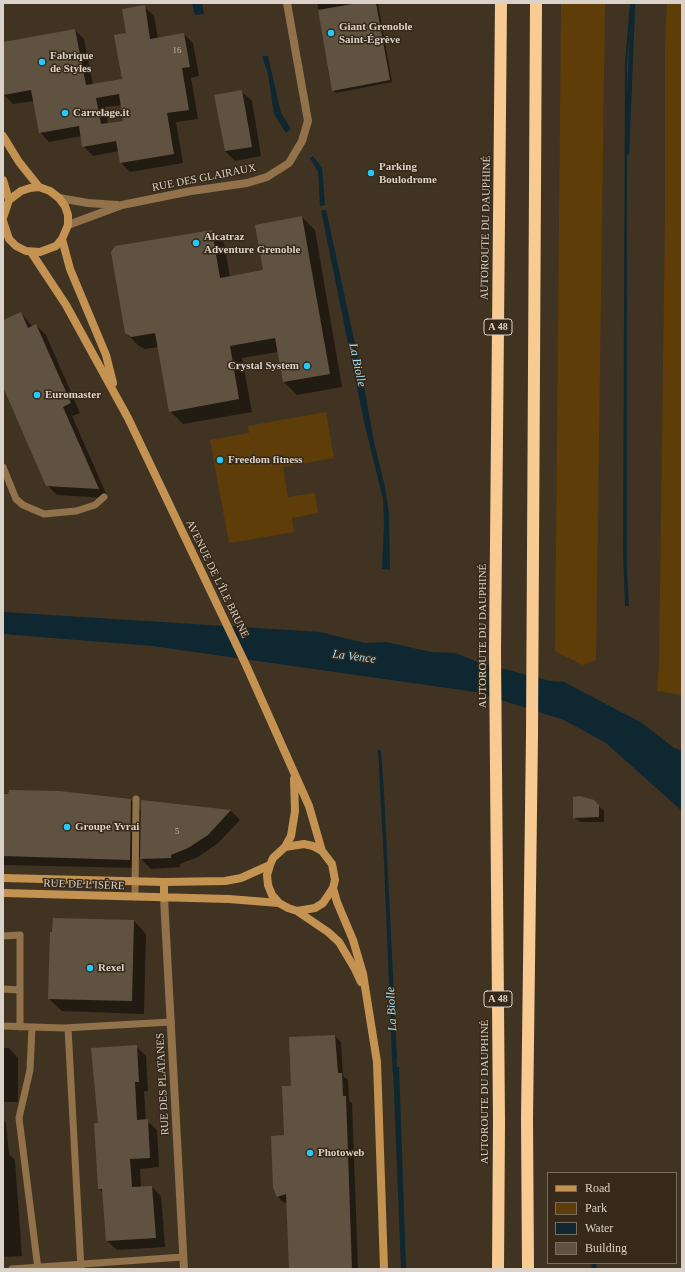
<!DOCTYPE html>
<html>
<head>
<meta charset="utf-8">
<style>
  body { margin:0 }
  #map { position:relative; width:685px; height:1272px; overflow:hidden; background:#413322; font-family:Georgia,serif }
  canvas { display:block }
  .frame { position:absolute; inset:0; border:4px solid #dad2c8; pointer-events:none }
  .legend { position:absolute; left:547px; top:1172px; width:130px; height:92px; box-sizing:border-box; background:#362919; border:1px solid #786d5f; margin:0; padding:5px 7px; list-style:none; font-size:12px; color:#dad2c8 }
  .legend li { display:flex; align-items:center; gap:8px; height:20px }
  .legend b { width:20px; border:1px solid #786d5f }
</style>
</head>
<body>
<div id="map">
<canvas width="685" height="1272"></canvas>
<div class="frame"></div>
<ul class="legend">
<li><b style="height:5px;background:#c49352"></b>Road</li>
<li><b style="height:11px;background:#5e3d08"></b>Park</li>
<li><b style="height:11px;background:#0e2731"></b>Water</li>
<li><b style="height:11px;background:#605240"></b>Building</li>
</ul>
</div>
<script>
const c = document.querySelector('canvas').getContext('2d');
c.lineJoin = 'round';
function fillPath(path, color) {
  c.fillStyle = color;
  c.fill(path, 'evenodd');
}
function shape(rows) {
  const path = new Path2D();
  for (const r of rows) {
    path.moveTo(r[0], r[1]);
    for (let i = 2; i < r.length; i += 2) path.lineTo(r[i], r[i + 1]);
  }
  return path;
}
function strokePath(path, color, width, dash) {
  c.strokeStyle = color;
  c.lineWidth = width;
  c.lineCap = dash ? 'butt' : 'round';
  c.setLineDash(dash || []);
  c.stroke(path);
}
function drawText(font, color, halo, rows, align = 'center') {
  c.font = font + ' Georgia,serif';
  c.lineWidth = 3;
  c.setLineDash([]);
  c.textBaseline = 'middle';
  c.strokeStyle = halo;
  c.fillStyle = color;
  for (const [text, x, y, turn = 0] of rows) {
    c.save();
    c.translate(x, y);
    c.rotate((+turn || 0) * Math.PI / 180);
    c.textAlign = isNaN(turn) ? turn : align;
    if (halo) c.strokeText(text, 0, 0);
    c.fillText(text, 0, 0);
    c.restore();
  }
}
const green = shape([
  [561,3,605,3,596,660,583,665,555,651],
  [667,3,682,3,682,695,657,691,659,665,665,213,665,47],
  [326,412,334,458,283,467,288,497,315,493,318,513,292,518,294,532,229,543,210,440,249,433,248,426]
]);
const water = shape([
  [192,3,202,3,204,14,195,15],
  [630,3,632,3,627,64,627,571,629,606,625,606,623,553,625,63],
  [262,56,268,56,281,113,291,129,286,133,274,114,268,74],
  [313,156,322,168,325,205,320,206,318,172,310,158],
  [321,210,326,210,363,381,374,442,385,487,389,513,390,570,382,569,384,526,383,499,364,422],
  [3,612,320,632,365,643,386,642,431,652,455,653,478,662,550,681,564,682,642,723,674,748,682,751,682,811,606,743,564,720,476,692,152,646,3,634],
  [378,750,381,750,384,792,397,1058,392,1058,384,862],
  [399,1067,401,1123,406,1269,401,1269,393,1068]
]);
const shadow = shape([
  [317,3,378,3,392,82,336,93,333,90],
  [144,6,154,16,158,38,184,34,193,43,199,76,191,78,198,119,176,122,183,163,130,172,121,163,119,151,93,156,83,146,82,136,49,142,40,132,34,101,13,104,4,95,3,43,75,30,84,39,93,85,123,80,127,33],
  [122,105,125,122,108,124,105,107],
  [242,92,252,101,261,156,235,161,225,151],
  [302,217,315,230,342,387,297,395,284,382,278,352,242,358,252,412,183,424,170,411,159,347,145,349,139,346,126,333,211,231,224,243,230,277,264,271],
  [21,313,33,327,36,325,46,335,80,413,72,416,108,498,57,495,47,485,3,385,3,321],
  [3,795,131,800,142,812,142,801,231,811,240,820,217,844,198,857,180,864,180,867,151,869,139,857,139,868,3,865],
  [593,801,604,811,604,822,580,822,574,817],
  [134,921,146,934,144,1014,62,1011,49,999],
  [335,1036,341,1042,343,1076,348,1080,349,1101,352,1103,358,1269,290,1269,288,1202,284,1203,278,1197,292,1087],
  [136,1046,146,1056,148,1091,144,1091,146,1120,157,1130,159,1167,140,1169,141,1187,152,1187,161,1196,165,1247,117,1250,107,1241,104,1193,99,1189,99,1123],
  [3,1048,9,1048,18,1058,18,1102,3,1102],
  [3,1120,6,1123,9,1154,15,1160,22,1256,3,1257]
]);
const stream = shape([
  [627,153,633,3],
  [394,1052,395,1073],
  [594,1269,594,1263]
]);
const building = shape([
  [358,3,376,3,390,80,332,91,318,10],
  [145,5,150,39,184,33,190,67,182,68,189,110,167,113,174,154,120,163,116,141,82,147,79,126,39,133,31,90,3,95,3,42,75,29,86,85,122,79,114,35,126,33,122,9],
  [119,94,123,121,101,124,96,98],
  [242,90,252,147,225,151,214,95],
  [302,216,330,374,283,382,275,338,230,346,239,399,169,412,155,333,131,337,125,333,111,252,115,246,212,230,220,278,263,270,255,225],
  [21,312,28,328,36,324,71,403,63,407,99,489,46,486,3,387,3,320],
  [9,790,59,791,131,799,130,860,3,856,3,794,8,794],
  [580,796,594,800,599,805,599,817,573,818,573,797],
  [141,800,231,810,208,835,188,848,171,855,171,858,140,859],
  [53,918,134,920,132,1001,48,999,50,932,52,932],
  [335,1035,338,1073,342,1073,343,1096,346,1096,352,1269,289,1269,286,1194,277,1197,273,1188,271,1136,284,1135,282,1086,291,1086,289,1037],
  [137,1045,139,1082,135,1082,137,1120,148,1119,150,1158,130,1159,132,1187,152,1186,156,1238,106,1241,102,1189,98,1189,94,1123,98,1123,91,1048]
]);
const lane = shape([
  [3,467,16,499,23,505,44,514,76,511,95,505,104,497],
  [135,897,136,799],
  [3,936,20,935,20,1027],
  [3,989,20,990],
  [3,1026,64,1028,171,1022],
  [32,1027,30,1070,19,1118,38,1269],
  [68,1028,81,1269],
  [12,1269,183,1257]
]);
const street = shape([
  [59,198,88,203,117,205],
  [68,225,122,205,191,191,247,183,267,177,289,163,302,141,308,121,287,3],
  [164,898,184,1269]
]);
const secondary = shape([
  [3,136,19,162,39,187],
  [3,180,9,200],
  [3,218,9,200,21,191,30,188,39,187,50,191,59,198,65,206,68,215,68,225,62,239,56,246,40,252,26,251,16,246,9,239,3,221],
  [62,239,70,269,106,355,113,383],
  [31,252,66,305,128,418,246,665,309,806,322,851],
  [285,847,304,844,313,846,322,851,332,864,335,880,333,888,323,903,315,908,297,911,288,908,279,903,272,895,268,885,267,875,270,865,273,858,285,847,291,836,295,811,294,779],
  [3,878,164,882,225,881,241,878,270,865],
  [164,882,164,898],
  [333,888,337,902,353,940,363,974,377,1062,384,1269],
  [3,893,229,899,279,903],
  [297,911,328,932,339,942,355,969,361,982]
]);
const highway = shape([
  [498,1269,499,1122,495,651,501,3],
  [528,1269,527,1118,532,735,536,3]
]);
const markers = [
  [331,33,4,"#25c9fe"],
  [42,62,4,"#25c9fe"],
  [65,113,4,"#25c9fe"],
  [371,173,4,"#25c9fe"],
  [196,243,4,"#25c9fe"],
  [307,366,4,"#25c9fe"],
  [37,395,4,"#25c9fe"],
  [220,460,4,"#25c9fe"],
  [67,827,4,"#25c9fe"],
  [90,968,4,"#25c9fe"],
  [310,1153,4,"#25c9fe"]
];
const numberNames = [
  ["16",177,51],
  ["5",177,832]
];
const shields = [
  [498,327,28],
  [498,999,28]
];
const shieldNames = [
  ["A 48",498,327],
  ["A 48",498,999]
];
const poiNames = [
  ["Giant Grenoble",339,27],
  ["Saint-Égrève",339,40],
  ["Fabrique",50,56],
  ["de Styles",50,69],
  ["Carrelage.it",73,113],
  ["Parking",379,167],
  ["Boulodrome",379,180],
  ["Alcatraz",204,237],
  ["Adventure Grenoble",204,250],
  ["Crystal System",299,366,"right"],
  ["Euromaster",45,395],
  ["Freedom fitness",228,460],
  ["Groupe Yvrai",75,827],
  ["Rexel",98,968],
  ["Photoweb",318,1153]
];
const streetNames = [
  ["RUE DES GLAIRAUX",204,178,-11],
  ["AUTOROUTE DU DAUPHINÉ",486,228,-89],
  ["AVENUE DE L'ÎLE BRUNE",217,579,64],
  ["AUTOROUTE DU DAUPHINÉ",483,636,-90],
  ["RUE DE L'ISÈRE",84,885,2],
  ["RUE DES PLATANES",163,1084,-93],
  ["AUTOROUTE DU DAUPHINÉ",485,1092,-90]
];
const waterNames = [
  ["La Biolle",357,365,78],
  ["La Vence",354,657,7],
  ["La Biolle",392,1009,-93]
];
fillPath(green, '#5e3d08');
fillPath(water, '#0e2731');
fillPath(shadow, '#0007');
strokePath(stream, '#0e2731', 4.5);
fillPath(building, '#605240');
strokePath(lane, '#91724b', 7);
strokePath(street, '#91724b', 8);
strokePath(secondary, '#c49352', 8);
strokePath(highway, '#f8cb92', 12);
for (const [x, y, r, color] of markers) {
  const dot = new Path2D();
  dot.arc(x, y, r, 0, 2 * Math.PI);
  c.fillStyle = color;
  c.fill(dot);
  strokePath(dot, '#362919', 1.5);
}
drawText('9px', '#bcb2a6', null, numberNames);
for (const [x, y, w] of shields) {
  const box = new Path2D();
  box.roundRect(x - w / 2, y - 8, w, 16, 3);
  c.fillStyle = '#362919';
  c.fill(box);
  strokePath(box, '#dad2c8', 1);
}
drawText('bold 10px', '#dad2c8', null, shieldNames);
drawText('bold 11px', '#dad2c8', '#362919', poiNames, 'left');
drawText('11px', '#dad2c8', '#362919', streetNames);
drawText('italic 12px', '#a1ddf8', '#362919', waterNames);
</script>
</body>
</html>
